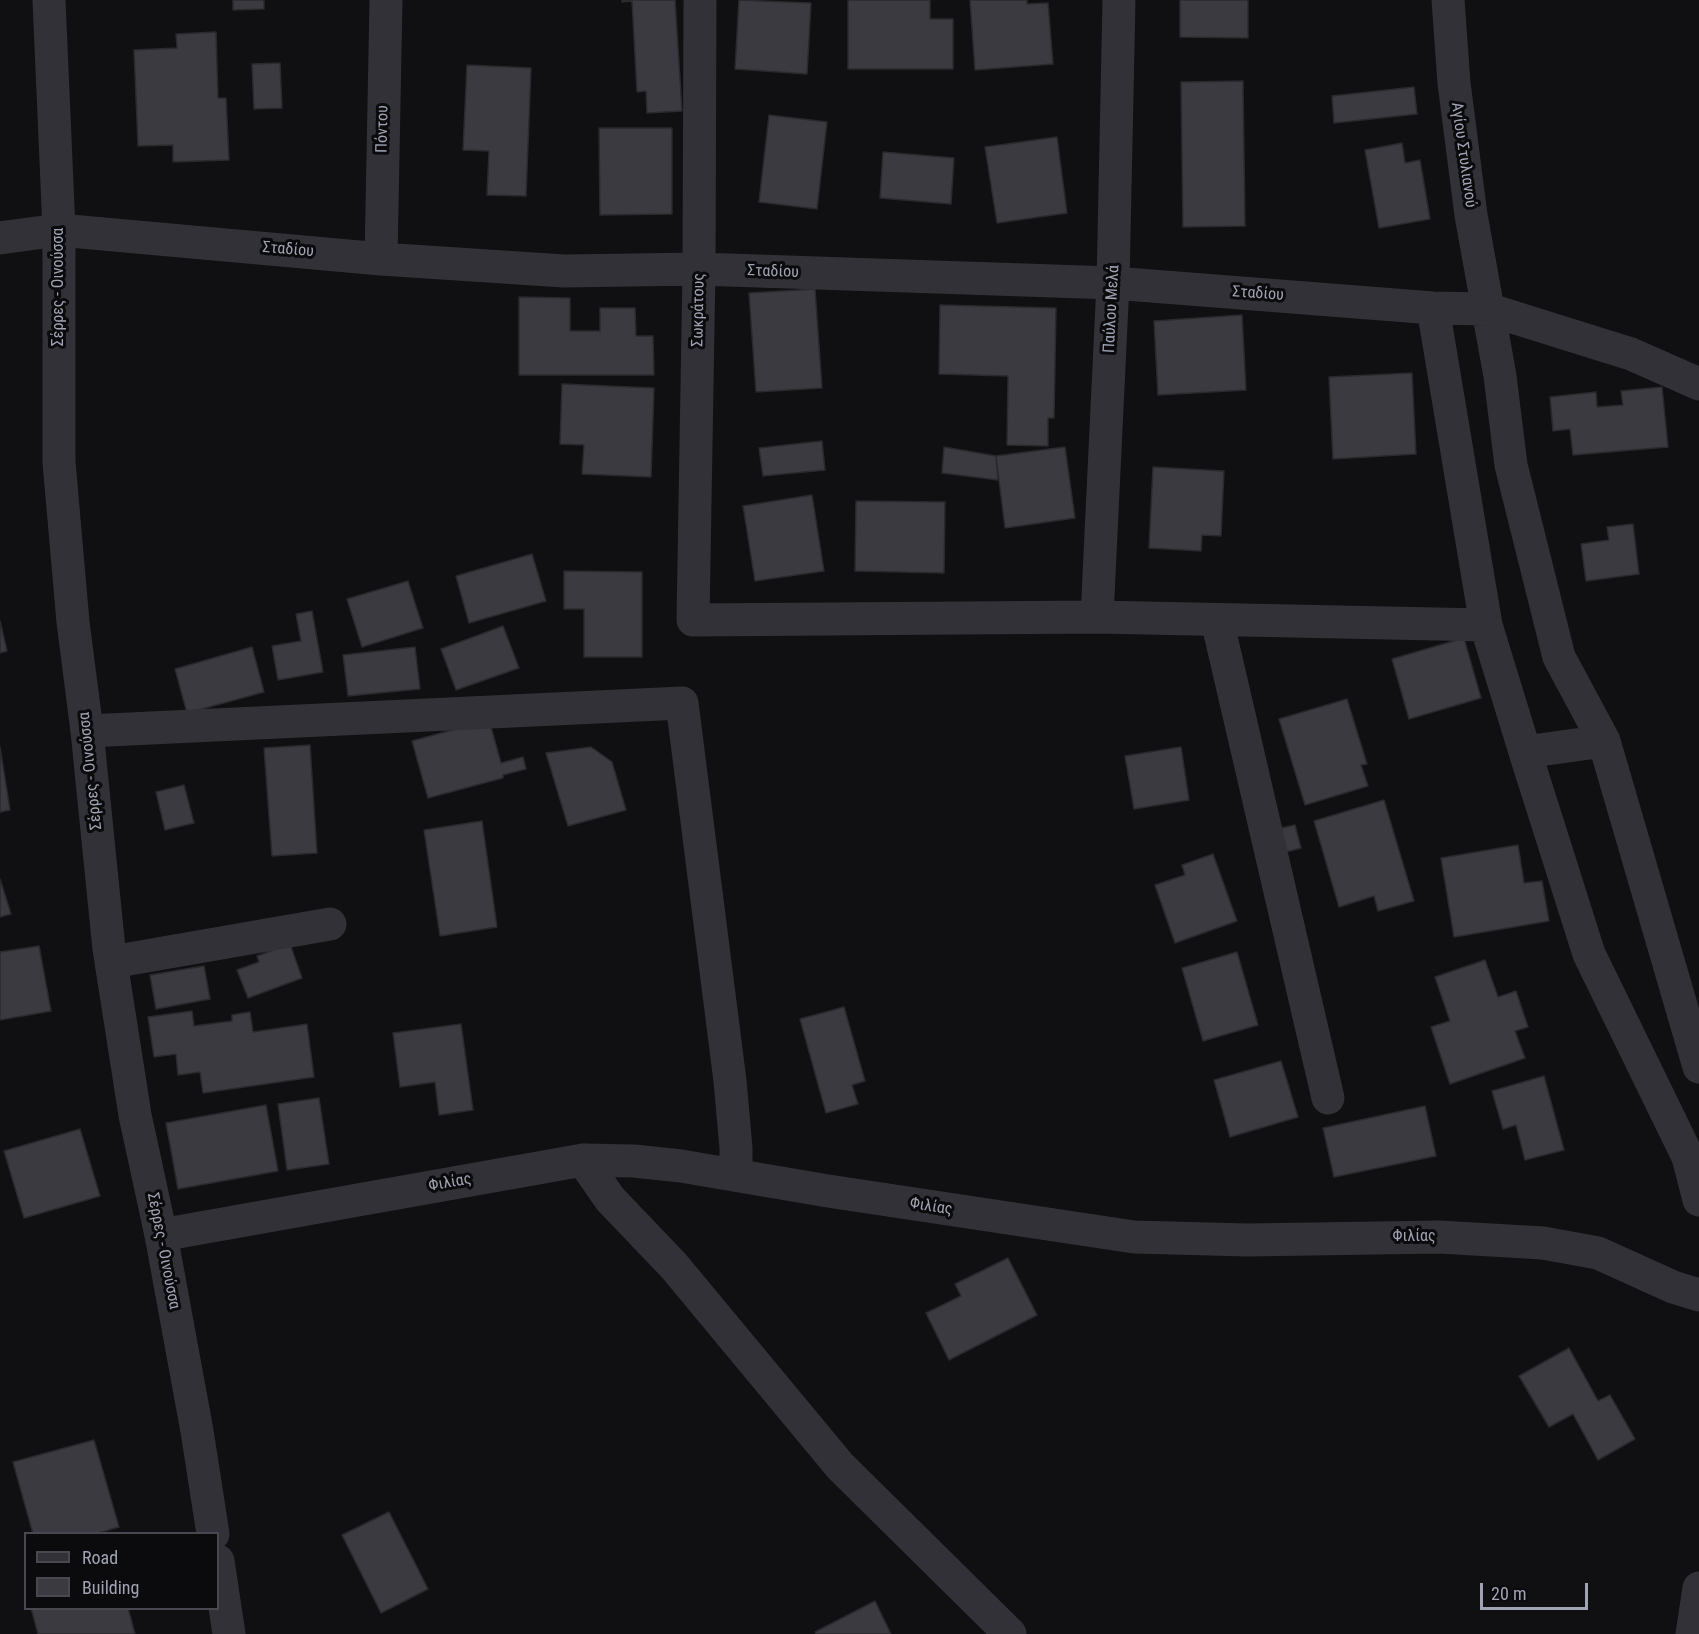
<!DOCTYPE html>
<html>
<head>
<meta charset="utf-8">
<style>
  body { margin:0 }
  #map { position:relative; width:1699px; height:1634px; overflow:hidden; background:#101012; font-family:"Roboto Condensed",sans-serif }
  canvas { display:block }
  .legend { position:absolute; left:24px; top:1532px; width:195px; height:78px; box-sizing:border-box; background:#0b0b0d; border:2px solid #474850; margin:0; padding:8px 10px; list-style:none; font-size:18px; color:#a0a3b4 }
  .legend li { display:flex; align-items:center; gap:12px; height:30px }
  .legend b { width:30px; border:2px solid #474850 }
  .scale { position:absolute; left:1480px; top:1583px; width:108px; height:27px; box-sizing:border-box; border:3px solid #a0a3b4; border-top:0; padding-left:8px; font-size:18px; line-height:21px; white-space:nowrap; color:#a0a3b4; -webkit-text-stroke:4px #0b0b0d; paint-order:stroke }
</style>
</head>
<body>
<div id="map">
<canvas width="1699" height="1634"></canvas>
<ul class="legend">
<li><b style="height:8px;background:#313137"></b>Road</li>
<li><b style="height:16px;background:#3a3a40"></b>Building</li>
</ul>
<div class="scale">20 m</div>
</div>
<script>
const c = document.querySelector('canvas').getContext('2d');
c.lineJoin = 'round';
function fillPath(path, color) {
  c.fillStyle = color;
  c.fill(path, 'evenodd');
}
function shape(rows) {
  const path = new Path2D();
  for (const r of rows) {
    path.moveTo(r[0], r[1]);
    for (let i = 2; i < r.length; i += 2) path.lineTo(r[i], r[i + 1]);
  }
  return path;
}
function strokePath(path, color, width, dash) {
  c.strokeStyle = color;
  c.lineWidth = width;
  c.lineCap = dash ? 'butt' : 'round';
  c.setLineDash(dash || []);
  c.stroke(path);
}
function drawText(font, color, halo, rows, align = 'center') {
  c.font = font + ' "Roboto Condensed",sans-serif';
  c.lineWidth = 6;
  c.setLineDash([]);
  c.textBaseline = 'middle';
  c.strokeStyle = halo;
  c.fillStyle = color;
  for (const [text, x, y, turn = 0] of rows) {
    c.save();
    c.translate(x, y);
    c.rotate((+turn || 0) * Math.PI / 180);
    c.textAlign = isNaN(turn) ? turn : align;
    if (halo) c.strokeText(text, 0, 0);
    c.fillText(text, 0, 0);
    c.restore();
  }
}
const building = shape([
  [233,0,264,0,264,9,233,10,233,0],
  [622,0,675,0,682,111,647,113,646,91,637,92,632,1,622,2,622,0],
  [739,0,811,3,807,74,735,69,739,0],
  [848,0,930,0,930,19,953,19,953,69,848,69,848,0],
  [970,0,1027,0,1027,4,1048,3,1053,64,975,70,970,0],
  [1180,0,1248,0,1248,38,1180,37,1180,0],
  [216,32,218,98,226,98,229,160,173,162,173,145,138,146,134,50,177,48,176,34,216,32],
  [280,63,282,108,254,109,252,64,280,63],
  [467,65,531,68,526,196,487,195,489,151,463,150,467,65],
  [1243,81,1245,226,1183,227,1181,82,1243,81],
  [1414,87,1417,114,1334,123,1332,96,1414,87],
  [769,115,827,122,817,209,759,202,769,115],
  [599,128,672,128,672,214,600,215,599,128],
  [1057,137,1067,213,997,223,985,147,1057,137],
  [1402,143,1405,163,1420,160,1430,219,1379,228,1365,150,1402,143],
  [883,152,954,158,951,204,880,198,883,152],
  [815,289,822,388,756,392,749,293,815,289],
  [519,297,570,298,570,331,600,331,600,308,635,308,636,336,653,336,654,375,519,375,519,297],
  [940,305,1056,308,1054,418,1048,418,1048,446,1007,445,1008,376,939,374,940,305],
  [1242,315,1246,390,1158,395,1154,321,1242,315],
  [1412,373,1416,454,1333,459,1329,377,1412,373],
  [562,384,654,388,651,477,582,474,584,445,560,444,562,384],
  [1662,387,1668,447,1573,455,1570,429,1553,431,1550,397,1596,392,1597,407,1623,405,1621,391,1662,387],
  [822,441,825,470,763,476,759,448,822,441],
  [944,447,996,456,998,480,942,473,944,447],
  [1065,447,1075,518,1005,528,996,456,1065,447],
  [1153,467,1224,471,1221,536,1202,535,1201,551,1149,548,1153,467],
  [812,495,824,571,755,581,743,506,812,495],
  [856,501,945,502,944,573,855,571,856,501],
  [1633,524,1639,574,1586,581,1581,544,1609,540,1607,527,1633,524],
  [532,554,546,601,469,623,456,576,532,554],
  [564,571,642,572,642,657,584,657,584,609,564,609,564,571],
  [408,581,423,628,362,647,347,599,408,581],
  [312,611,323,672,278,680,272,646,301,641,296,614,312,611],
  [0,621,7,651,0,653,0,621],
  [503,626,519,668,456,690,441,649,503,626],
  [1464,638,1481,698,1409,719,1392,659,1464,638],
  [252,647,264,692,187,713,175,669,252,647],
  [415,647,420,689,348,696,343,655,415,647],
  [1347,699,1367,764,1361,765,1368,786,1305,805,1279,719,1347,699],
  [489,720,501,763,523,757,526,769,503,775,503,778,428,798,412,741,489,720],
  [310,745,317,853,272,856,264,748,310,745],
  [0,747,10,810,0,812,0,747],
  [591,747,612,762,626,810,568,826,546,753,591,747],
  [1181,747,1189,800,1134,809,1125,756,1181,747],
  [184,785,194,823,165,830,156,792,184,785],
  [1384,800,1414,901,1378,911,1374,896,1339,907,1314,821,1384,800],
  [482,821,497,927,440,936,424,830,482,821],
  [1295,825,1301,848,1278,854,1273,830,1295,825],
  [1518,845,1524,883,1542,881,1549,921,1454,937,1441,858,1518,845],
  [1213,854,1237,921,1175,943,1155,885,1185,875,1182,865,1213,854],
  [0,879,11,914,0,917,0,879],
  [290,944,302,978,248,998,237,970,259,962,257,956,290,944],
  [39,946,51,1011,0,1020,0,952,39,946],
  [1237,952,1258,1025,1203,1041,1182,968,1237,952],
  [1485,960,1498,997,1516,991,1528,1027,1515,1031,1525,1058,1450,1084,1431,1027,1450,1021,1435,977,1485,960],
  [204,966,210,999,156,1009,150,975,204,966],
  [844,1007,865,1081,852,1085,858,1104,826,1113,800,1019,844,1007],
  [192,1011,194,1026,232,1021,232,1015,250,1012,253,1032,307,1024,314,1077,203,1093,200,1072,178,1075,176,1054,154,1057,148,1017,192,1011],
  [461,1024,473,1110,439,1115,435,1082,400,1087,393,1033,461,1024],
  [1281,1061,1298,1117,1230,1137,1214,1080,1281,1061],
  [1544,1076,1564,1150,1525,1160,1516,1125,1503,1129,1492,1091,1544,1076],
  [319,1098,329,1164,287,1170,278,1104,319,1098],
  [266,1105,278,1171,178,1189,166,1123,266,1105],
  [1425,1106,1436,1156,1334,1177,1323,1128,1425,1106],
  [80,1129,100,1196,24,1218,4,1151,80,1129],
  [1008,1258,1037,1315,949,1360,926,1313,961,1296,955,1284,1008,1258],
  [1569,1348,1598,1401,1610,1395,1635,1439,1598,1460,1573,1414,1549,1427,1519,1376,1569,1348],
  [94,1440,119,1527,95,1534,33,1534,13,1462,94,1440],
  [389,1512,428,1589,381,1613,342,1535,389,1512],
  [875,1601,891,1634,816,1634,815,1632,875,1601],
  [31,1608,128,1608,135,1634,38,1634,31,1608]
]);
const minor = shape([
  [700,0,699,269,693,620,1097,617,1486,625],
  [1448,0,1454,83,1471,215,1500,376,1511,465,1559,657,1604,741,1699,1067],
  [0,238,59,230,381,259,564,271,699,269,1113,283,1433,308,1487,309,1631,354,1699,384],
  [381,259,386,0],
  [1433,308,1486,625,1525,752,1604,741],
  [1097,617,1113,283,1119,0],
  [1217,620,1328,1098],
  [87,731,682,703,730,1081,736,1148,736,1175],
  [1525,752,1589,954,1688,1157,1699,1200],
  [112,962,330,924],
  [583,1160,610,1199,674,1266,840,1466,1010,1634],
  [161,1235,583,1160,634,1161,681,1166,828,1191,1134,1237,1248,1240,1439,1237,1543,1243,1598,1253,1673,1287,1699,1295],
  [1692,1634,1699,1588]
]);
const tertiary = shape([
  [49,0,59,230,59,462,73,622,87,731,109,949,135,1115,161,1235,197,1431,213,1534],
  [218,1561,229,1634]
]);
const streetNames = [
  ["Πόντου",383,129,-89],
  ["Αγίου Στυλιανού",1463,155,82],
  ["Σταδίου",288,250,5],
  ["Σταδίου",773,272,2],
  ["Σέρρες - Οινούσσα",59,287,-90],
  ["Σταδίου",1258,294,4],
  ["Παύλου Μελά",1112,309,-87],
  ["Σωκράτους",699,310,-89],
  ["Σέρρες - Οινούσσα",91,771,-96],
  ["Φιλίας",450,1183,-10],
  ["Φιλίας",931,1207,9],
  ["Φιλίας",1414,1237],
  ["Σέρρες - Οινούσσα",163,1251,79]
];
fillPath(building, '#3a3a40');
strokePath(building, '#2a2a2e', 1.5);
strokePath(minor, '#313137', 33);
strokePath(tertiary, '#313137', 33);
drawText('16px', '#a0a3b4', '#0b0b0d', streetNames);
</script>
</body>
</html>
